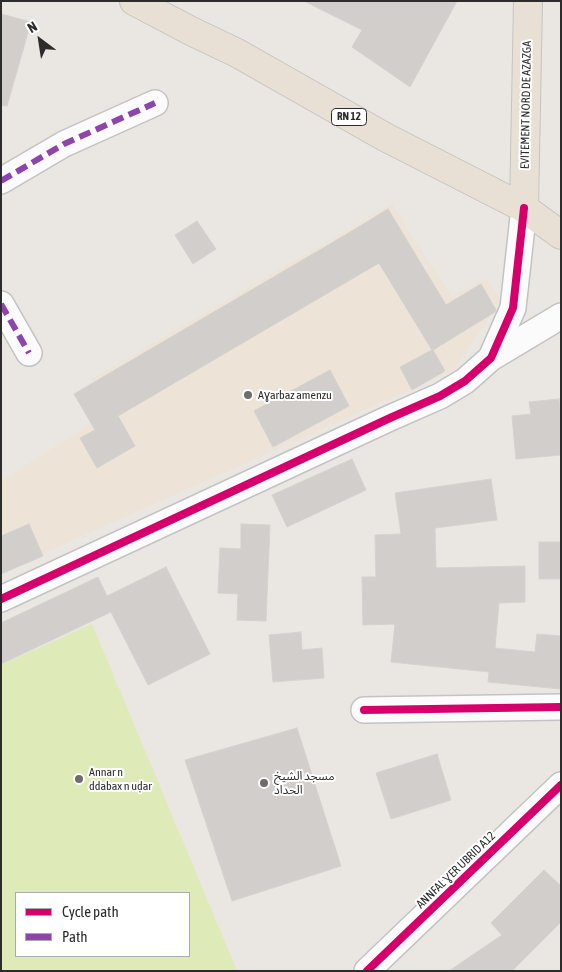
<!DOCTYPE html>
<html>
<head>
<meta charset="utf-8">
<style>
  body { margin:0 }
  #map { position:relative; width:562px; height:972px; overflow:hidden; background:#eae6e2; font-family:"Asap Condensed",sans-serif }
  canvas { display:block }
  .frame { position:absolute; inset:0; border:2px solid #2c2c2c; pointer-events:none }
  .legend { position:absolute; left:15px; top:892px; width:175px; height:65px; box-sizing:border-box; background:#fff; border:1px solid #ababab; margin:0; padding:6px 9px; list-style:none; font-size:15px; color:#2c2c2c }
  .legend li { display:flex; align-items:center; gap:10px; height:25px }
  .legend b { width:25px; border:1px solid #ababab }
  .north { position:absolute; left:15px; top:15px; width:50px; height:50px; -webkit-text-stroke:4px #fff; paint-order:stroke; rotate:329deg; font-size:14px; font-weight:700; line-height:20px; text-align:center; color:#2c2c2c }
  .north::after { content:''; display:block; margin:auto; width:18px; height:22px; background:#2c2c2c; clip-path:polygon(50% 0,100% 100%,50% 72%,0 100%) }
</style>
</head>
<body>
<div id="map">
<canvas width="562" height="972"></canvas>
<div class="frame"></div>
<ul class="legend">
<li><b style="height:6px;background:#d6006c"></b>Cycle path</li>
<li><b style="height:6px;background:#8e44ad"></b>Path</li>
</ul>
<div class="north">N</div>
</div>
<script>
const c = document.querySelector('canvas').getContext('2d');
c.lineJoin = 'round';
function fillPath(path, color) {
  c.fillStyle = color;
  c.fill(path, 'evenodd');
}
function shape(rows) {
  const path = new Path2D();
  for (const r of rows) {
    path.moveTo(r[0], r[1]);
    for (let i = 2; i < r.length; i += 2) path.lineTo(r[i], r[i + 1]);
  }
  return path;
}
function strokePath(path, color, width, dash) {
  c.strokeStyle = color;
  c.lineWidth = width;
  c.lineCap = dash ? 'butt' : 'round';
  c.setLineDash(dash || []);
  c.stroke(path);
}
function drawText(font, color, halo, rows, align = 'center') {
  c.font = font + ' "Asap Condensed","Noto Sans Arabic",sans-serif';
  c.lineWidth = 4;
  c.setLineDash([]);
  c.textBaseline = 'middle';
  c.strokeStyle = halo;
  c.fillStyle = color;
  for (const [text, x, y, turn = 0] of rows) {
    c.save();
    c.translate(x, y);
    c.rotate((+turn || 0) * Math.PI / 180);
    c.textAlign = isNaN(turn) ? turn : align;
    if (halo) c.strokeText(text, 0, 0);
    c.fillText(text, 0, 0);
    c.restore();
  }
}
const education = shape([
  [392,204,452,297,486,279,501,300,454,370,1,572,1,482,107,412,92,379]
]);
const pitch = shape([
  [92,624,237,971,1,971,1,665],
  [16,893,189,893,189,956,16,956]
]);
const building = shape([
  [304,1,457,1,410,87,352,47,362,30,304,1],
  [1,14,31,22,7,106,1,105,1,14],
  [388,209,446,305,481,284,496,310,495,312,433,350,445,371,412,390,400,367,432,350,379,263,118,416,135,446,97,468,80,438,95,430,74,394,347,234,388,209],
  [197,221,216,249,193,264,175,235,197,221],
  [330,370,349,406,273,447,254,411,330,370],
  [559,399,561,421,561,455,516,459,512,416,531,414,529,402,559,399],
  [352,459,366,490,287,527,272,495,352,459],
  [491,479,497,520,435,528,436,568,525,566,525,602,499,603,495,648,535,652,537,634,561,636,561,689,488,682,489,672,391,662,395,624,363,625,362,577,376,577,375,535,401,534,395,493,491,479],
  [29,524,43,556,1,574,1,536,29,524],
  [241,524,270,525,266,621,237,620,238,594,218,593,220,548,241,549,241,524],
  [539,542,561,542,561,579,539,579,539,542],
  [166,567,210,654,148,685,111,612,1,664,1,623,98,577,107,596,166,567],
  [301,632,302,650,322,648,324,678,273,682,269,635,301,632],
  [297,728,341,866,232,901,185,760,297,728],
  [437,754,451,800,391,819,376,773,437,754],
  [544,870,561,886,561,922,512,971,449,971,502,935,491,923,544,870]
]);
const minor = shape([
  [1,181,64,144,155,103],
  [1,304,29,353],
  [491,358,561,316],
  [1,599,390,418,440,396,465,381,491,358,513,308,524,208],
  [364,710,561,707],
  [367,971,561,785]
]);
const primary = shape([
  [134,1,191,31,237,53,385,137,524,208,561,235],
  [524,208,528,1]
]);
const quiet = shape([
  [1,181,64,144,155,103],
  [1,304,29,353]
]);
const cycleway = shape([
  [1,599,390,418,440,396,465,381,491,358,513,308,524,208],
  [364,710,561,707],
  [367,971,561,785]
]);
const markers = [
  [248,395,5,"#6e6d6c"],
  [79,779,5,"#6e6d6c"],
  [264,783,5,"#6e6d6c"]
];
const shields = [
  [349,117,35]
];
const shieldNames = [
  ["RN 12",349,117]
];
const streetNames = [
  ["EVITEMENT NORD DE AZAZGA",526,105,-89],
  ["ANNFAL ƔER UBRID A12",456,870,-44]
];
const poiNames = [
  ["Aɣarbaz amenzu",258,395],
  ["Annar n",89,772],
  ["ddabax n uḍar",89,786],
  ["مسجد الشيخ",274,776],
  ["الحداد",274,790]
];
fillPath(education, '#ede3d6');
fillPath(pitch, '#deeab7');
fillPath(building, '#d1cecb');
strokePath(building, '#d5d2ce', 1);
strokePath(minor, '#c4c3c3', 28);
strokePath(primary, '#c6c4c2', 30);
strokePath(minor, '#fcfbfb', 25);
strokePath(primary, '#e8e0d4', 28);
strokePath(quiet, '#8e44ad', 6, [12, 6]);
strokePath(cycleway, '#d6006c', 8);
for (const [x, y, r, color] of markers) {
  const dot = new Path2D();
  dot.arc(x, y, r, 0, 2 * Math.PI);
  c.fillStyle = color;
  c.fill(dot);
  strokePath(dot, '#fff', 2);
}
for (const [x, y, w] of shields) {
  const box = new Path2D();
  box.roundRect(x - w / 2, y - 8.5, w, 17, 4);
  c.fillStyle = '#fff';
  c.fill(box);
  strokePath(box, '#2c2c2c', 1);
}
drawText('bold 11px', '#2c2c2c', null, shieldNames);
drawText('12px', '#2c2c2c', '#fff', streetNames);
drawText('12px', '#2c2c2c', '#fff', poiNames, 'left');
</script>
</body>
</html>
